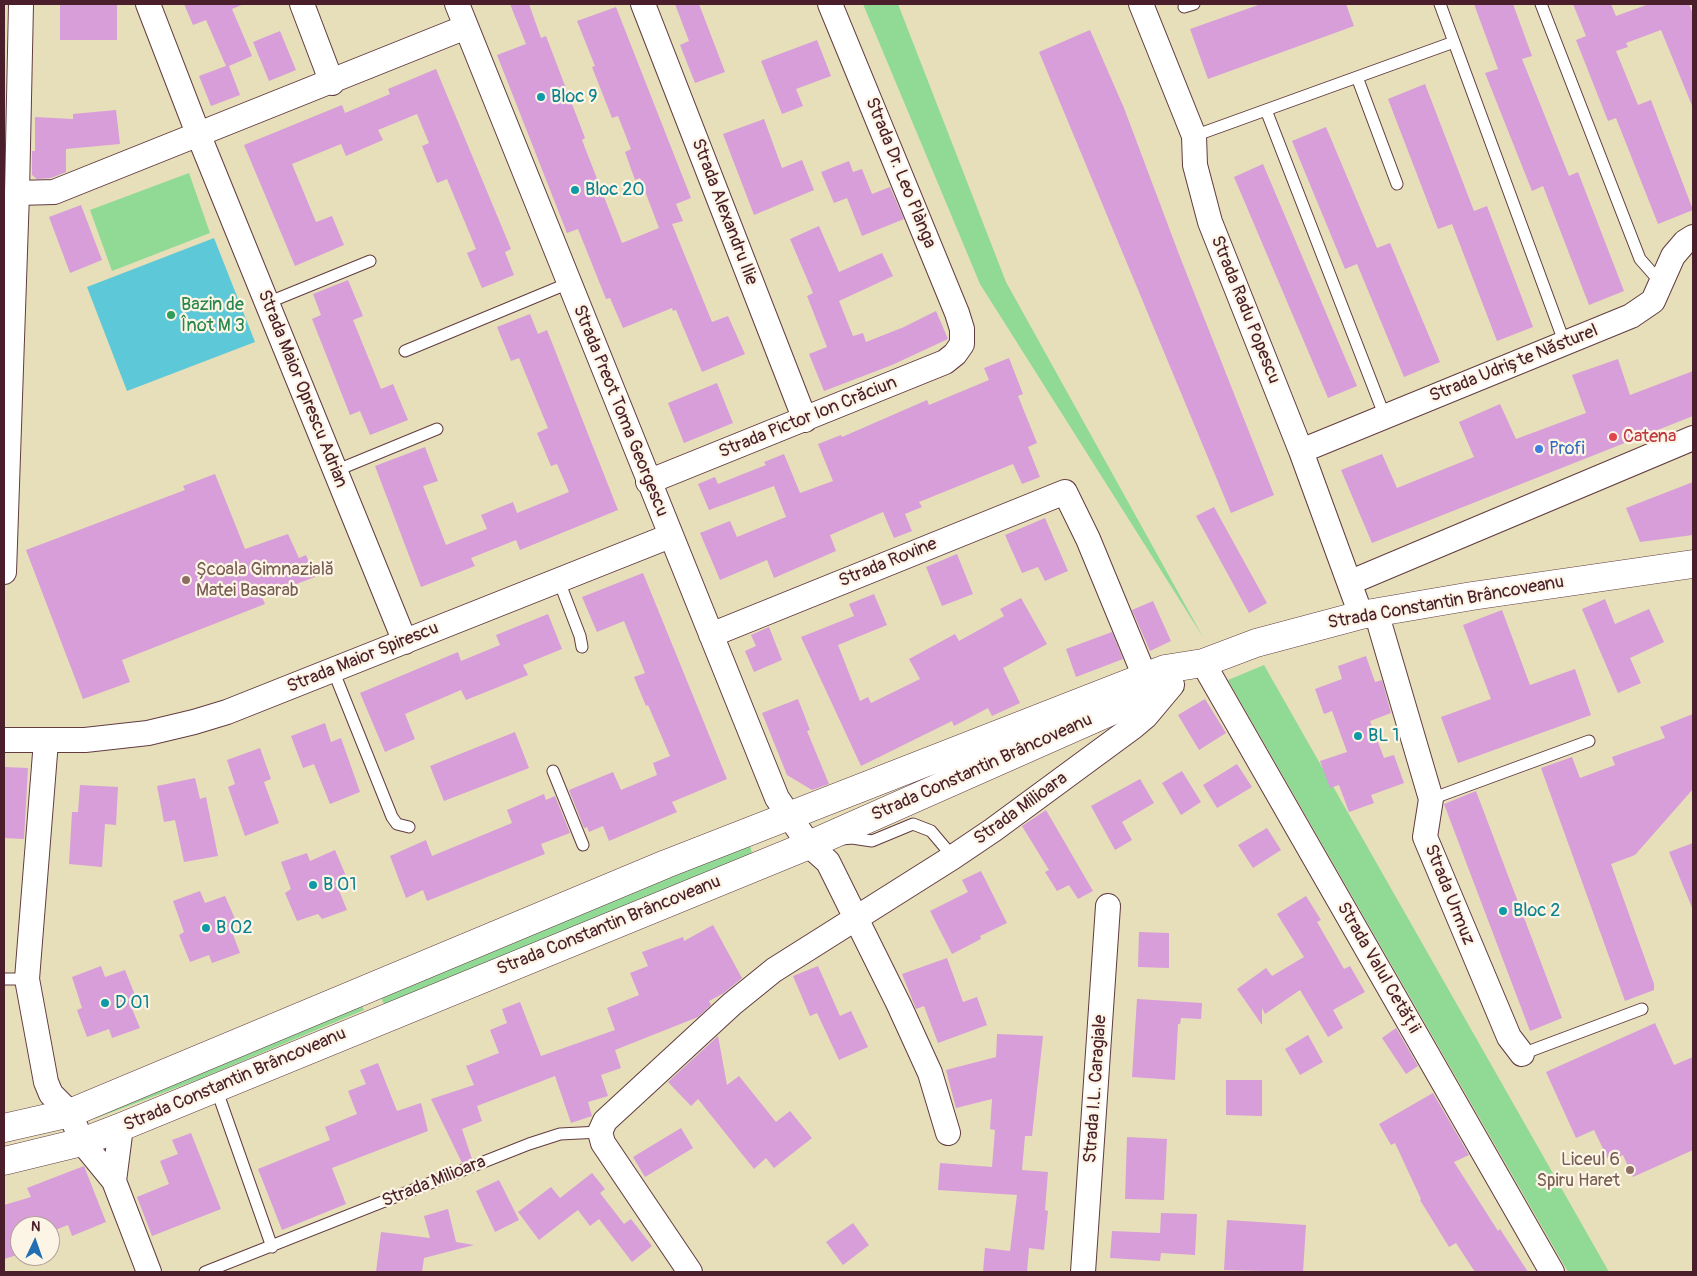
<!DOCTYPE html>
<html>
<head>
<meta charset="utf-8">
<style>
  body { margin:0 }
  #map { position:relative; width:1697px; height:1276px; overflow:hidden; background:#e7dfb9; font-family:Pangolin,sans-serif }
  canvas { display:block }
  .frame { position:absolute; inset:0; border:5px solid #4a1f2b; pointer-events:none }
  .north { position:absolute; left:10px; top:1216px; width:50px; height:50px; box-sizing:border-box; background:#fcf5e5; border:1px solid #b59f9b; border-radius:50%; rotate:3deg; font-size:14px; font-weight:700; line-height:20px; text-align:center; color:#4a1f2b }
  .north::after { content:''; display:block; margin:auto; width:18px; height:22px; background:#1f6fb2; clip-path:polygon(50% 0,100% 100%,50% 72%,0 100%) }
</style>
</head>
<body>
<div id="map">
<canvas width="1697" height="1276"></canvas>
<div class="frame"></div>
<div class="north">N</div>
</div>
<script>
const c = document.querySelector('canvas').getContext('2d');
c.lineJoin = 'round';
function fillPath(path, color) {
  c.fillStyle = color;
  c.fill(path, 'evenodd');
}
function shape(rows) {
  const path = new Path2D();
  for (const r of rows) {
    path.moveTo(r[0], r[1]);
    for (let i = 2; i < r.length; i += 2) path.lineTo(r[i], r[i + 1]);
  }
  return path;
}
function strokePath(path, color, width, dash) {
  c.strokeStyle = color;
  c.lineWidth = width;
  c.lineCap = dash ? 'butt' : 'round';
  c.setLineDash(dash || []);
  c.stroke(path);
}
function drawText(font, color, halo, rows, align = 'center') {
  c.font = font + ' Pangolin,sans-serif';
  c.lineWidth = 4.5;
  c.setLineDash([]);
  c.textBaseline = 'middle';
  c.strokeStyle = halo;
  c.fillStyle = color;
  for (const [text, x, y, turn = 0] of rows) {
    c.save();
    c.translate(x, y);
    c.rotate((+turn || 0) * Math.PI / 180);
    c.textAlign = isNaN(turn) ? turn : align;
    if (halo) c.strokeText(text, 0, 0);
    c.fillText(text, 0, 0);
    c.restore();
  }
}
const green = shape([
  [863,4,898,4,1006,282,1203,637,980,284],
  [189,173,210,233,112,271,90,210],
  [1264,665,1609,1272,1568,1272,1228,680],
  [750,845,753,857,384,1004,379,993],
  [359,999,364,1010,202,1078,94,1119,92,1111]
]);
const water = shape([
  [214,238,255,342,127,391,87,287]
]);
const building = shape([
  [60,4,117,4,117,40,60,40],
  [184,4,244,4,232,9,252,56,229,66,240,95,211,106,199,76,226,66,206,20,193,25],
  [510,4,529,4,541,38,546,36,585,138,582,140,622,243,659,228,640,178,635,180,625,152,631,149,618,116,612,118,592,67,595,66,577,21,616,7,691,198,676,204,683,221,672,224,712,322,728,316,745,354,702,372,676,310,673,311,672,308,623,328,610,298,606,299,578,229,567,233,497,55,526,44],
  [675,4,699,4,725,72,695,83,680,45,689,41],
  [1261,4,1346,4,1354,26,1208,79,1190,29],
  [1474,4,1513,4,1532,56,1522,59,1569,176,1578,172,1624,291,1589,305,1543,186,1532,191,1485,73,1498,69],
  [1573,4,1611,4,1616,16,1649,4,1689,4,1693,14,1693,108,1661,30,1626,43,1628,47,1616,51,1638,105,1651,100,1693,210,1658,224,1616,118,1608,121,1576,40,1586,36],
  [1090,30,1124,108,1180,257,1274,495,1231,513,1039,52],
  [280,31,296,70,269,81,253,42],
  [817,40,831,76,796,89,803,106,782,114,761,61],
  [436,69,511,249,505,252,514,275,482,288,467,253,476,249,447,179,437,183,422,146,429,143,417,114,378,130,383,140,346,156,341,144,292,164,316,222,332,216,344,245,295,266,244,145,342,105,345,113,390,94,388,89],
  [1425,84,1474,211,1487,206,1533,327,1497,341,1452,224,1438,229,1388,99],
  [116,110,120,144,66,149,66,172,51,178,37,179,32,175,32,151,35,151,35,117,73,119,73,114],
  [764,119,782,168,802,160,814,190,754,215,723,134],
  [1326,127,1377,248,1390,243,1440,362,1404,377,1357,264,1345,269,1292,141],
  [849,161,853,172,862,169,872,194,890,187,904,219,862,236,847,198,834,203,821,172],
  [1263,164,1357,386,1328,398,1234,177],
  [81,205,102,260,70,273,49,217],
  [819,226,839,272,882,253,893,276,839,301,853,336,863,333,866,342,904,327,936,311,948,339,892,365,824,391,809,354,827,347,807,296,813,293,790,239],
  [348,280,363,316,353,320,381,389,393,384,408,420,370,435,360,411,350,415,312,319,321,315,313,294],
  [530,314,538,334,547,330,618,510,520,550,516,540,471,558,475,566,421,587,375,466,425,447,438,481,423,486,446,545,487,529,481,515,513,502,517,513,569,492,557,464,551,466,537,433,548,428,519,358,511,361,497,327],
  [1009,358,1023,394,1018,396,1037,443,1028,447,1040,477,1022,484,1013,464,919,502,922,507,905,514,912,531,894,538,883,512,830,535,836,551,774,578,767,560,720,580,700,533,730,521,737,537,786,517,774,486,709,510,698,484,715,477,718,484,766,465,764,462,784,454,800,493,833,481,818,444,841,435,842,437,927,400,929,405,989,380,984,368],
  [1618,359,1630,395,1693,371,1693,416,1372,543,1341,470,1382,454,1397,488,1474,457,1459,422,1500,404,1516,439,1586,413,1572,375],
  [717,383,733,423,684,443,668,403],
  [215,474,245,549,288,534,299,558,306,555,315,577,262,597,265,604,122,660,130,682,83,699,26,550,185,490,183,486],
  [1693,482,1693,535,1640,542,1626,508],
  [1214,507,1267,603,1249,613,1196,516],
  [1045,518,1068,571,1045,581,1038,567,1022,573,1005,535],
  [957,554,973,594,942,606,926,567],
  [643,573,727,779,672,802,677,812,609,841,603,826,589,832,587,827,584,828,569,790,613,772,621,790,657,775,653,763,670,756,648,705,646,706,634,677,645,673,624,621,597,632,582,597],
  [874,594,887,625,838,645,860,701,868,697,871,703,920,679,909,659,955,634,959,641,1004,616,1000,609,1021,598,1047,644,1003,668,1020,703,992,716,988,708,954,726,952,721,861,766,801,637,854,616,849,604],
  [1605,599,1615,624,1649,609,1664,642,1630,658,1641,683,1618,693,1582,609],
  [1153,601,1171,641,1150,651,1132,610],
  [1502,610,1530,685,1575,669,1591,715,1458,763,1441,717,1491,699,1463,625],
  [548,614,562,649,523,665,528,675,466,700,461,690,405,714,415,739,385,752,360,693,458,652,461,661,500,645,496,635],
  [769,627,782,660,754,672,745,651,756,646,751,635],
  [1112,632,1123,659,1076,677,1066,649],
  [1366,656,1375,682,1382,680,1391,713,1370,721,1384,758,1394,755,1404,783,1371,795,1374,803,1349,812,1339,785,1330,788,1320,761,1347,752,1332,711,1324,714,1315,689,1342,679,1338,666],
  [798,699,810,730,807,731,829,784,812,790,787,775,762,713],
  [1205,699,1226,733,1199,750,1178,715],
  [1693,714,1693,789,1635,855,1611,864,1654,984,1654,990,1625,1001,1541,768,1572,757,1580,778,1615,765,1612,757,1665,738,1660,727],
  [325,723,331,742,341,738,360,792,330,804,314,764,303,768,291,736],
  [515,732,529,768,444,801,430,766],
  [260,748,271,779,264,782,279,823,245,836,228,787,235,784,227,760],
  [1237,764,1252,787,1217,808,1203,785],
  [4,767,28,768,24,839,4,838],
  [1182,771,1201,802,1181,815,1162,783],
  [195,778,200,799,206,797,218,856,184,862,175,820,164,822,157,786],
  [1140,779,1154,803,1122,822,1132,840,1115,850,1091,806],
  [80,785,118,787,116,825,105,824,102,867,69,864,72,812,78,812],
  [1476,791,1562,1018,1530,1031,1444,804],
  [544,794,546,800,555,796,570,833,541,844,545,854,427,901,423,890,406,898,390,856,426,840,432,856,512,823,507,810],
  [1046,810,1093,891,1078,899,1069,885,1057,891,1045,872,1049,870,1022,826],
  [1267,828,1281,850,1253,868,1238,845],
  [1693,843,1693,910,1669,852],
  [335,850,346,876,335,881,347,910,322,919,318,914,297,921,285,893,291,889,281,862,307,853,310,861],
  [981,871,1007,923,980,936,981,939,952,954,930,911,968,892,962,880],
  [200,891,205,903,225,896,236,921,229,924,240,953,212,963,209,955,190,962,179,935,184,932,173,901],
  [1306,896,1321,920,1317,922,1344,969,1350,966,1365,992,1333,1010,1343,1028,1328,1037,1300,990,1265,1014,1262,1008,1262,1025,1237,989,1266,968,1272,976,1304,957,1277,914],
  [713,925,742,978,724,993,709,1001,711,1005,698,1017,615,1050,621,1068,601,1075,608,1096,588,1102,592,1116,571,1123,555,1076,477,1106,482,1121,462,1129,472,1159,462,1163,431,1099,474,1085,466,1066,499,1053,490,1030,507,1023,502,1009,520,1002,541,1056,615,1030,607,1008,639,995,630,973,648,966,642,952,683,937,684,941],
  [1139,932,1169,933,1169,968,1138,967],
  [947,958,963,1002,977,997,987,1025,938,1043,924,1006,916,1009,902,974],
  [101,966,105,977,125,970,135,995,128,999,140,1028,112,1038,109,1029,87,1037,77,1010,82,1008,72,977],
  [818,966,840,1016,851,1011,868,1047,839,1060,817,1013,810,1016,793,976],
  [1137,999,1202,1003,1201,1019,1181,1018,1180,1024,1178,1024,1175,1080,1132,1077],
  [1655,1023,1674,1065,1693,1057,1693,1150,1633,1177,1623,1155,1609,1161,1594,1130,1576,1138,1546,1072],
  [1396,1028,1418,1066,1406,1074,1382,1038],
  [997,1034,1043,1036,1032,1136,1025,1136,1022,1170,1048,1172,1045,1210,1048,1211,1044,1250,1029,1248,1027,1272,983,1272,985,1248,1010,1251,1017,1195,938,1190,940,1163,992,1167,995,1130,990,1129,992,1099,956,1108,946,1070,996,1057],
  [1308,1035,1323,1062,1300,1075,1285,1049],
  [718,1036,727,1085,739,1076,776,1122,790,1111,812,1138,774,1168,766,1158,754,1169,698,1099,691,1106,668,1082],
  [378,1063,397,1111,421,1103,428,1131,332,1168,346,1204,282,1230,258,1169,330,1140,325,1127,357,1114,348,1091,366,1084,360,1070],
  [1226,1080,1262,1080,1262,1116,1226,1115],
  [1433,1093,1469,1155,1454,1162,1498,1231,1500,1229,1528,1272,1475,1272,1456,1243,1449,1247,1420,1200,1421,1199,1395,1143,1391,1145,1379,1124],
  [681,1128,693,1148,645,1177,633,1157],
  [191,1133,221,1209,152,1236,137,1197,169,1184,160,1161,178,1154,172,1140],
  [1127,1137,1167,1139,1164,1200,1125,1199],
  [84,1166,106,1222,72,1236,68,1225,50,1232,50,1226,20,1226,20,1254,4,1259,4,1205,31,1197,27,1188],
  [592,1173,605,1189,600,1193,624,1224,631,1219,652,1246,632,1262,599,1219,590,1226,578,1210,539,1240,518,1212,551,1187,560,1198],
  [499,1180,519,1220,495,1232,476,1191],
  [448,1209,456,1242,474,1245,424,1258,422,1272,376,1272,381,1232,430,1238,424,1216],
  [1161,1213,1197,1214,1195,1255,1161,1253,1160,1261,1110,1258,1112,1231,1160,1233],
  [1227,1220,1306,1225,1303,1272,1224,1270],
  [853,1223,869,1245,843,1265,826,1242]
]);
const lane = shape([
  [1440,4,1565,344],
  [1541,4,1640,259,1662,284],
  [1184,7,1194,4],
  [1357,77,1397,184],
  [1266,110,1385,417],
  [1194,136,1454,42],
  [267,303,370,261],
  [405,351,569,283],
  [335,471,437,429],
  [559,581,580,636,582,647],
  [333,670,392,817,397,824,409,827],
  [553,771,583,845],
  [1431,799,1589,741],
  [842,839,852,838,872,841,913,824,931,831,953,857],
  [4,979,27,979],
  [1522,1054,1642,1009],
  [216,1088,272,1247],
  [205,1272,529,1144,560,1134,600,1132]
]);
const street = shape([
  [148,4,199,136,405,642],
  [302,4,332,83],
  [457,4,777,798,809,845,828,862,899,1005,930,1073,948,1133],
  [643,4,805,420],
  [1141,4,1194,136,1195,165,1210,222,1301,451,1361,615],
  [17,193,54,192,466,27],
  [1301,451,1631,316,1653,301,1673,256,1685,242,1693,237],
  [648,482,945,362,955,354,962,344,962,329,957,313,830,4],
  [4,572,17,193,21,4],
  [1351,582,1693,438],
  [1376,612,1431,799,1425,837,1509,1037,1522,1054],
  [711,635,1065,492,1088,539,1145,677],
  [1203,663,1552,1272],
  [4,740,85,740,148,733,194,722,227,712,670,536],
  [46,741,27,979,46,1082,51,1094,70,1113,82,1142,114,1181,149,1272],
  [114,1181,121,1127],
  [690,1272,603,1143,600,1132,605,1121,732,1004,774,970,953,857,993,830,1133,727,1146,716,1172,685],
  [1083,1272,1108,906]
]);
const secondary = shape([
  [4,1128,70,1113,666,864,1165,669,1203,663,1256,643,1361,615,1472,596,1693,564],
  [4,1161,82,1142,121,1127,809,845,1150,694]
]);
const markers = [
  [541,97,5,"#0f9aa8"],
  [575,190,5,"#0f9aa8"],
  [171,315,5,"#2e9e5b"],
  [1613,437,5,"#e0444e"],
  [1539,449,5,"#3f7fe0"],
  [186,580,5,"#8d6e63"],
  [1358,736,5,"#0f9aa8"],
  [313,885,5,"#0f9aa8"],
  [1503,911,5,"#0f9aa8"],
  [206,928,5,"#0f9aa8"],
  [105,1003,5,"#0f9aa8"],
  [1630,1170,5,"#8d6e63"]
];
const cultureNames = [
  ["Bloc 9",551,97],
  ["Bloc 20",585,190],
  ["BL 1",1368,736],
  ["B 01",323,885],
  ["Bloc 2",1513,911],
  ["B 02",216,928],
  ["D 01",115,1003]
];
const streetNames = [
  ["Strada Dr. Leo Plànga",900,173,68],
  ["Strada Alexandru Ilie",724,212,69],
  ["Strada Radu Popescu",1245,310,68],
  ["Strada Udriște Năsturel",1514,364,-22],
  ["Strada Maior Oprescu Adrian",302,389,68],
  ["Strada Preot Toma Georgescu",620,411,68],
  ["Strada Pictor Ion Crăciun",808,418,-22],
  ["Strada Rovine",888,563,-22],
  ["Strada Constantin Brâncoveanu",1446,603,-10],
  ["Strada Maior Spirescu",363,658,-22],
  ["Strada Constantin Brâncoveanu",982,768,-24],
  ["Strada Milioara",1021,809,-36],
  ["Strada Urmuz",1449,895,68],
  ["Strada Constantin Brâncoveanu",609,926,-22],
  ["Strada Valul Cetății",1378,968,60],
  ["Strada Constantin Brâncoveanu",235,1080,-23],
  ["Strada I.L. Caragiale",1096,1089,-86],
  ["Strada Milioara",434,1182,-22]
];
const leisureNames = [
  ["Bazin de",181,305],
  ["Înot M 3",181,326]
];
const healthNames = [
  ["Catena",1623,437]
];
const shopNames = [
  ["Profi",1549,449]
];
const educationNames = [
  ["Școala Gimnazială",196,570],
  ["Matei Basarab",196,591],
  ["Liceul 6",1620,1160,"right"],
  ["Spiru Haret",1620,1181,"right"]
];
fillPath(green, '#90da96');
fillPath(water, '#5dc8d7');
fillPath(building, '#d79eda');
strokePath(lane, '#623c40', 13);
strokePath(street, '#623c40', 26);
strokePath(secondary, '#623c40', 29);
strokePath(lane, '#fff', 11);
strokePath(street, '#fff', 24);
strokePath(secondary, '#fff', 28);
for (const [x, y, r, color] of markers) {
  const dot = new Path2D();
  dot.arc(x, y, r, 0, 2 * Math.PI);
  c.fillStyle = color;
  c.fill(dot);
  strokePath(dot, '#fcf5e5', 2);
}
drawText('18px', '#0d838f', '#fcf5e5', cultureNames, 'left');
drawText('18px', '#4a1f2b', '#fcf5e5', streetNames);
drawText('18px', '#27864d', '#fcf5e5', leisureNames, 'left');
drawText('18px', '#be3a42', '#fcf5e5', healthNames, 'left');
drawText('18px', '#366cbe', '#fcf5e5', shopNames, 'left');
drawText('18px', '#785e54', '#fcf5e5', educationNames, 'left');
</script>
</body>
</html>
